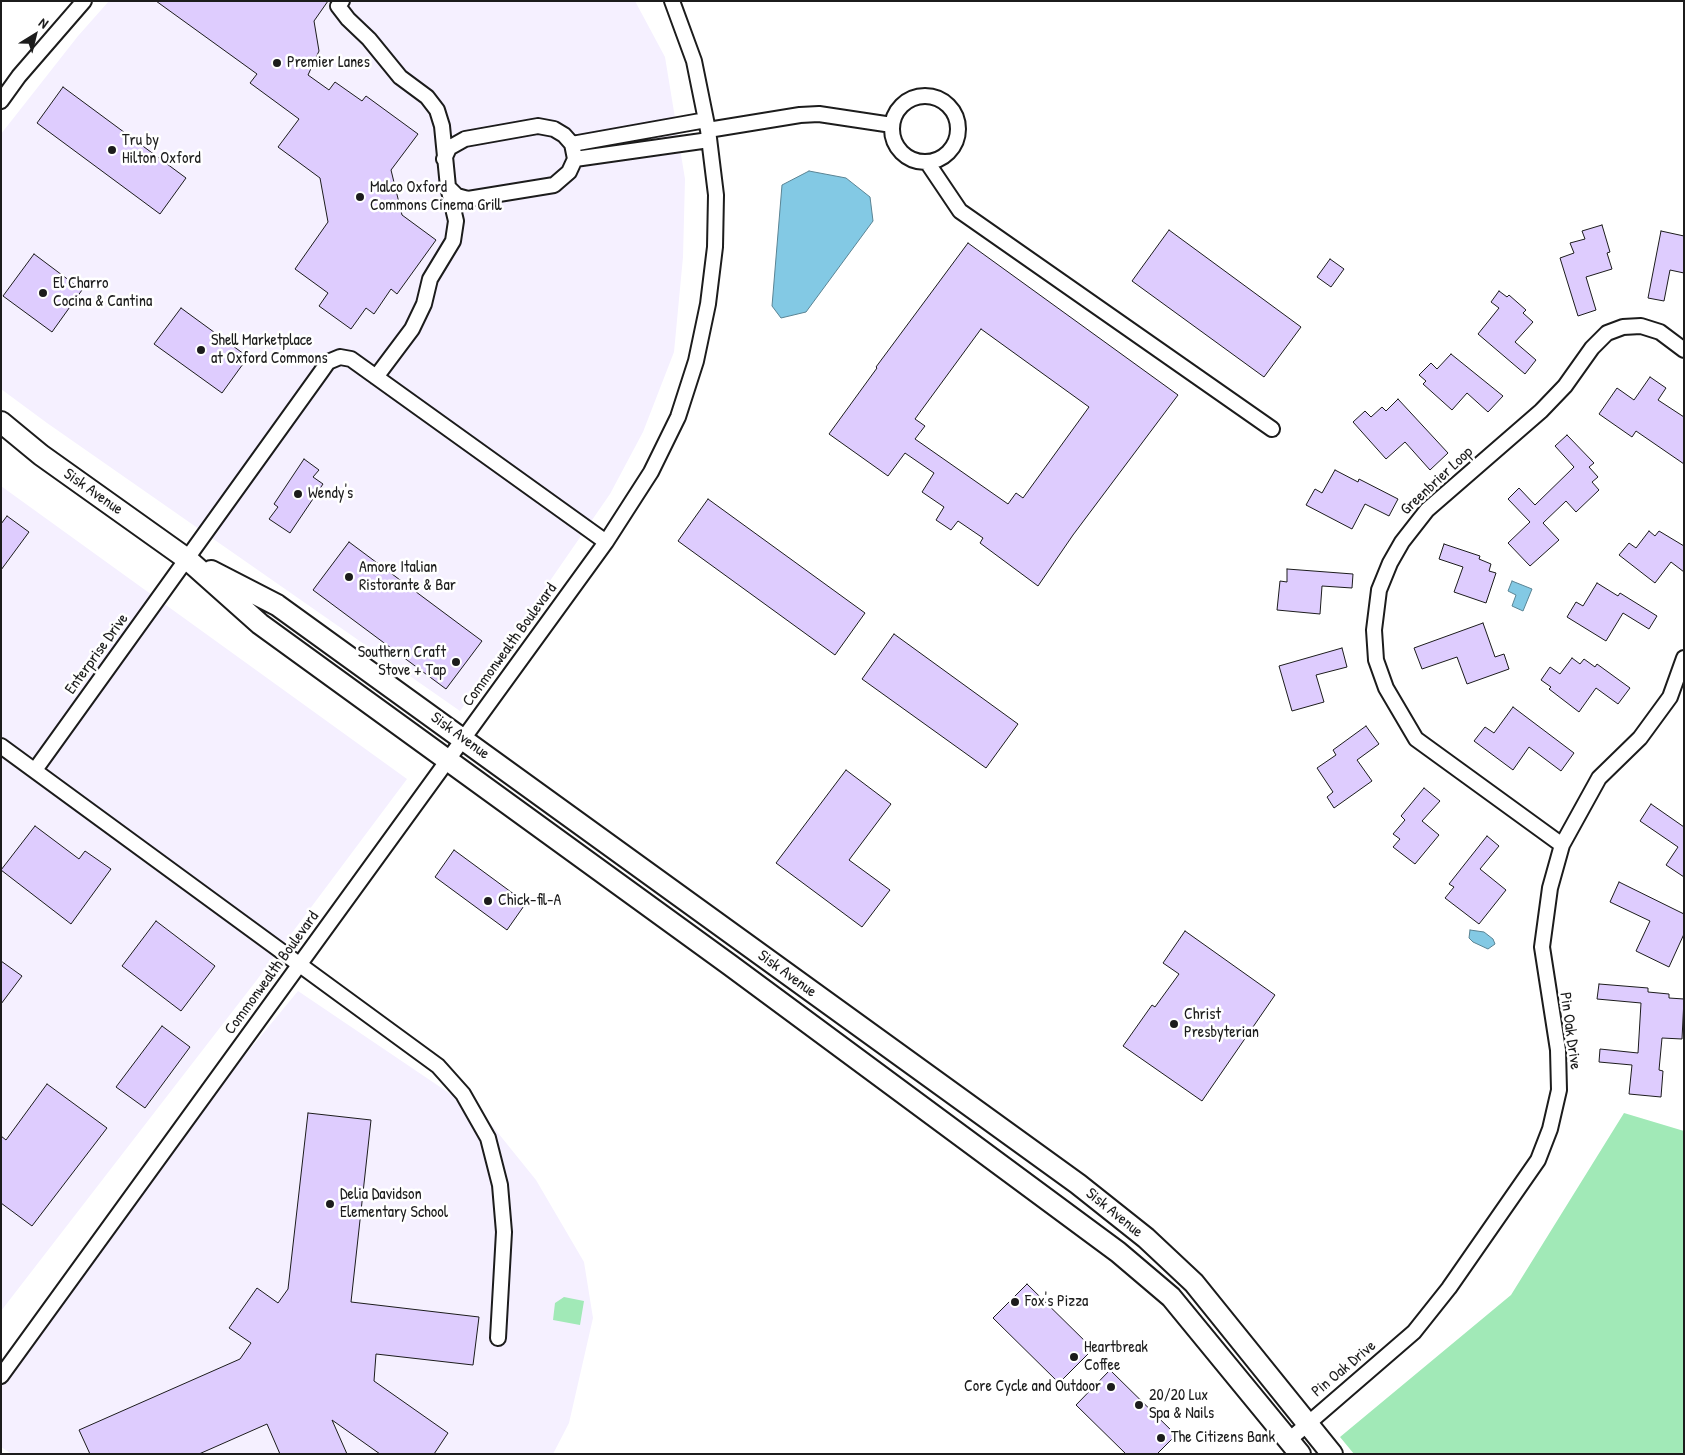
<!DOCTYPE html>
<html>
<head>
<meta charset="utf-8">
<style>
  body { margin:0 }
  #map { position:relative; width:1685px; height:1455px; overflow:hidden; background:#fff; font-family:"Patrick Hand",sans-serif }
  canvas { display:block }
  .frame { position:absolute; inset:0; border:2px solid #1c1c1c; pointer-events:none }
  .north { position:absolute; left:10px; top:10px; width:50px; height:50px; -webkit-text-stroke:4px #fff; paint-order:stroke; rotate:36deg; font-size:14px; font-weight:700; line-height:20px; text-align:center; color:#1c1c1c }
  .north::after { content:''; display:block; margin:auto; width:18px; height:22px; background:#1c1c1c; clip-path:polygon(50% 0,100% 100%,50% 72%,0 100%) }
</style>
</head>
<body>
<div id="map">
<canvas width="1685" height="1455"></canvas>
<div class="frame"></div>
<div class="north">N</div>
</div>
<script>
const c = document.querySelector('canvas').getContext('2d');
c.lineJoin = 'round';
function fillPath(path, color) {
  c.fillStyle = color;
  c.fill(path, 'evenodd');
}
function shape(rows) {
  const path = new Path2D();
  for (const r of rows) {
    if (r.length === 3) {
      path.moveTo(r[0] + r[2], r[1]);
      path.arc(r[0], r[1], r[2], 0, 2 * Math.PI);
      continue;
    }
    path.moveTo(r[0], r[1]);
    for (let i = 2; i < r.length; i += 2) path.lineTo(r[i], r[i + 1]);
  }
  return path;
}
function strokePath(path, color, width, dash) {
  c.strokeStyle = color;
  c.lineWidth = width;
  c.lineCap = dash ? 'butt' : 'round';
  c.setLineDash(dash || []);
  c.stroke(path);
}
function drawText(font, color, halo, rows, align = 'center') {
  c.font = font + ' "Patrick Hand",sans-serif';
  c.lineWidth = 5;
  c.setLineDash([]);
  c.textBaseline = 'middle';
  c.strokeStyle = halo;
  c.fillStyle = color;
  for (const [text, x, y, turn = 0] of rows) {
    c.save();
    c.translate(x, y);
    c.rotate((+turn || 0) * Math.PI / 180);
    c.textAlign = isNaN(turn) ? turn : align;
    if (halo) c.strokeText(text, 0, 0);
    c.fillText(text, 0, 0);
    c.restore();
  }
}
const built = shape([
  [109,1,635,1,665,57,685,179,683,257,674,352,643,432,610,494,460,711,47,423,1,389,1,134,78,36],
  [1,486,407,779,256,981,1,1311],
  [298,991,486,1118,536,1180,584,1262,593,1318,569,1423,553,1454,12,1454,1,1447,1,1378,189,1123]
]);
const green = shape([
  [1624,1113,1684,1131,1684,1454,1354,1454,1340,1437,1511,1295],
  [564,1297,584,1301,580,1325,553,1320,555,1303]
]);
const water = shape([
  [809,171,846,178,870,197,873,221,806,312,781,318,772,306,782,185,809,171],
  [1512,581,1532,589,1523,611,1512,606,1516,595,1508,591,1512,581],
  [1470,930,1484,932,1493,939,1495,944,1488,949,1473,942,1469,938,1470,930]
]);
const building = shape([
  [156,1,328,1,314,21,319,51,308,75,329,90,335,82,362,101,366,96,418,134,391,170,402,215,436,240,397,294,391,289,374,314,366,308,351,329,319,306,328,293,295,269,328,222,320,178,278,147,299,119,250,83,257,74,156,1],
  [63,87,186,178,160,214,37,123,63,87],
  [1602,225,1610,252,1607,253,1612,269,1586,277,1596,310,1578,316,1560,258,1574,253,1570,243,1585,239,1582,231,1602,225],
  [1169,230,1301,327,1264,377,1132,281,1169,230],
  [1661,231,1684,236,1684,273,1670,270,1664,301,1648,298,1661,231],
  [968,243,1178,395,1073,535,1038,586,980,543,983,538,958,521,951,530,936,520,944,507,922,492,934,473,905,453,888,476,829,434,877,368,876,367,968,243],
  [981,329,1089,407,1023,498,1016,493,1008,504,915,439,925,426,915,419,981,329],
  [34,254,82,290,52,332,3,296,34,254],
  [1330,259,1344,269,1331,287,1317,277,1330,259],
  [1499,291,1507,297,1509,295,1526,310,1523,313,1533,322,1515,342,1536,360,1525,374,1478,334,1499,308,1491,302,1499,291],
  [181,308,248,357,222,393,154,344,181,308],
  [1451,354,1503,396,1488,412,1467,393,1452,410,1423,384,1426,381,1419,375,1431,363,1437,369,1451,354],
  [1650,377,1666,388,1658,400,1684,417,1684,464,1636,431,1632,437,1599,414,1617,388,1634,400,1650,377],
  [1398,399,1448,453,1430,470,1405,442,1386,459,1353,422,1365,411,1371,417,1382,407,1386,411,1398,399],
  [1567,435,1594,463,1589,467,1598,477,1592,482,1599,490,1576,512,1566,501,1543,523,1559,540,1530,566,1508,543,1530,522,1508,499,1519,488,1535,505,1574,467,1555,446,1567,435],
  [304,459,319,470,313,477,323,484,290,533,269,519,278,507,274,504,304,459],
  [1335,470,1358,482,1359,479,1398,499,1389,516,1365,504,1352,529,1306,505,1315,489,1322,493,1335,470],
  [708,499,865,613,835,655,678,541,708,499],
  [7,516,29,532,1,570,1,524,7,516],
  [1649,531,1655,536,1659,531,1684,546,1684,572,1671,562,1655,583,1619,555,1629,543,1636,548,1649,531],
  [349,542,482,641,446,689,313,590,349,542],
  [1444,544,1480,556,1479,559,1491,564,1489,571,1496,573,1486,603,1454,592,1463,567,1439,559,1444,544],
  [1287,569,1353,574,1352,588,1322,586,1320,614,1277,610,1280,581,1287,582,1287,569],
  [1597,583,1618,596,1620,593,1657,616,1649,629,1623,613,1606,641,1567,617,1576,602,1583,606,1597,583],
  [1483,623,1495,657,1504,654,1509,669,1467,684,1457,657,1422,669,1414,648,1483,623],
  [894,634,1018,724,986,768,862,679,894,634],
  [1342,648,1347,667,1316,675,1324,702,1292,711,1279,666,1342,648],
  [1572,658,1580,664,1584,659,1595,667,1597,664,1630,688,1618,704,1596,688,1579,712,1549,689,1551,687,1541,680,1550,667,1560,674,1572,658],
  [1513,707,1574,753,1561,771,1529,747,1513,770,1474,741,1485,727,1494,733,1513,707],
  [1366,726,1379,744,1357,760,1372,781,1334,808,1327,797,1333,792,1317,768,1336,755,1333,750,1366,726],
  [846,770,891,804,849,860,890,890,862,927,776,863,846,770],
  [1424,788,1440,801,1422,821,1439,835,1415,864,1393,847,1400,839,1393,834,1405,820,1401,816,1424,788],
  [1651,804,1684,827,1684,877,1666,865,1678,847,1640,821,1651,804],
  [35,826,79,859,85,851,111,869,71,924,1,870,35,826],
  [1487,836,1499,846,1480,869,1506,890,1479,924,1445,898,1454,887,1449,884,1487,836],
  [454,850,526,903,507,930,435,877,454,850],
  [1619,882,1684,914,1684,934,1669,967,1636,951,1650,921,1610,902,1619,882],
  [156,921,215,966,181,1011,122,966,156,921],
  [1185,931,1275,995,1202,1101,1123,1046,1152,1005,1155,1007,1179,974,1163,963,1185,931],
  [1,961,22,976,1,1004,1,961],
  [1599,984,1648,988,1648,992,1669,994,1669,998,1684,999,1682,1039,1662,1038,1659,1070,1663,1071,1661,1097,1629,1094,1632,1065,1599,1062,1600,1049,1638,1053,1641,1003,1597,999,1599,984],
  [162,1026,190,1047,145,1108,116,1087,162,1026],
  [47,1084,107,1128,32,1226,1,1203,1,1136,6,1140,47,1084],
  [308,1113,371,1120,351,1302,479,1317,473,1365,376,1354,374,1381,448,1433,434,1454,380,1454,332,1420,347,1454,280,1454,267,1424,199,1454,90,1454,79,1430,240,1359,251,1343,229,1328,257,1288,278,1303,288,1289,308,1113],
  [1027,1284,1093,1349,1059,1383,993,1318,1027,1284],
  [1110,1370,1176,1435,1157,1454,1126,1454,1076,1405,1110,1370]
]);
const street = shape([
  [342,1,338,6,348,19,369,39,400,77,427,97,437,110,442,126,448,187,456,221,453,241,430,279,424,304,412,329,376,377],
  [925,129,33],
  [1,101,19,76,84,1],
  [708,130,800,115,819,114,892,125],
  [572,144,706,120],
  [444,159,449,148,465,139,538,126,554,129,564,135,572,144,575,159,569,172,554,185,468,199,457,196,448,187],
  [575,159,709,140],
  [927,162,960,211,1272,429],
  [1,746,438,1066,463,1094,488,1138,500,1185,504,1232,498,1338],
  [35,770,321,372,328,362,340,357,351,359,606,542],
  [1562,845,1416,739,1386,688,1376,660,1374,630,1379,590,1390,563,1402,542,1427,510,1541,411,1565,386,1592,348,1607,333,1623,327,1641,326,1660,332,1684,350],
  [1,1376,606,542,651,472,678,417,696,361,708,304,715,247,716,195,708,130,694,61,672,1],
  [1289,1440,1414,1332,1449,1288,1538,1160,1550,1129,1559,1090,1558,1050,1542,947,1550,888,1562,845,1599,778,1640,738,1670,697,1684,658]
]);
const secondary = shape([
  [1,422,41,455,187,559,260,624,730,965,1118,1252,1171,1297,1300,1454],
  [211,571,277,605,1078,1184,1146,1238,1194,1283,1332,1454]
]);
const markers = [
  [277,63,5,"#1c1c1c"],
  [112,150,5,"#1c1c1c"],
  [360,197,5,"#1c1c1c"],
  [43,293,5,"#1c1c1c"],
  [201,350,5,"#1c1c1c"],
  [298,494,5,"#1c1c1c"],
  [349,577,5,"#1c1c1c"],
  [456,662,5,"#1c1c1c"],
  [488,901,5,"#1c1c1c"],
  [1174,1024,5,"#1c1c1c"],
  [330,1204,5,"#1c1c1c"],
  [1015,1302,5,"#1c1c1c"],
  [1074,1357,5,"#1c1c1c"],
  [1111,1387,5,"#1c1c1c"],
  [1139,1405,5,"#1c1c1c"],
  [1161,1438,5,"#1c1c1c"]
];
const poiNames = [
  ["Premier Lanes",287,63],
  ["Tru by",122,141],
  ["Hilton Oxford",122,159],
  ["Malco Oxford",370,188],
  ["Commons Cinema Grill",370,206],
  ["El Charro",53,284],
  ["Cocina & Cantina",53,302],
  ["Shell Marketplace",211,341],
  ["at Oxford Commons",211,359],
  ["Wendy's",308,494],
  ["Amore Italian",359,568],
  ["Ristorante & Bar",359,586],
  ["Southern Craft",446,653,"right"],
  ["Stove + Tap",446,671,"right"],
  ["Chick-fil-A",498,901],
  ["Christ",1184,1015],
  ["Presbyterian",1184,1033],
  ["Delia Davidson",340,1195],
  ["Elementary School",340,1213],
  ["Fox's Pizza",1025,1302],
  ["Heartbreak",1084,1348],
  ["Coffee",1084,1366],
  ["Core Cycle and Outdoor",1101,1387,"right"],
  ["20/20 Lux",1149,1396],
  ["Spa & Nails",1149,1414],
  ["The Citizens Bank",1171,1438]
];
const streetNames = [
  ["Greenbrier Loop",1437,481,-43],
  ["Sisk Avenue",93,492,35],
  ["Commonwealth Boulevard",510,645,-54],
  ["Enterprise Drive",97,654,-54],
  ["Sisk Avenue",460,736,36],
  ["Commonwealth Boulevard",272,973,-54],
  ["Sisk Avenue",787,974,36],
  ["Pin Oak Drive",1570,1031,82],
  ["Sisk Avenue",1114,1213,39],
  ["Pin Oak Drive",1344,1369,-40]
];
fillPath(built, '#f5f0ff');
fillPath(green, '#a1e9b7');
fillPath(water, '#83c9e4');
strokePath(water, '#5a8494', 1);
fillPath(building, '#deccfe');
strokePath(building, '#1c1c1c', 1);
strokePath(street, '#1c1c1c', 18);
strokePath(secondary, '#1c1c1c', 24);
strokePath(street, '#fff', 14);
strokePath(secondary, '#fff', 20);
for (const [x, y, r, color] of markers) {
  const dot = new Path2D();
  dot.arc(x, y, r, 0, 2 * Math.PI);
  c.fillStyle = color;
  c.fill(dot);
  strokePath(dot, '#fff', 2);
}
drawText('16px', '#1c1c1c', '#fff', poiNames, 'left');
drawText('16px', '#1c1c1c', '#fff', streetNames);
</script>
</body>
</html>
